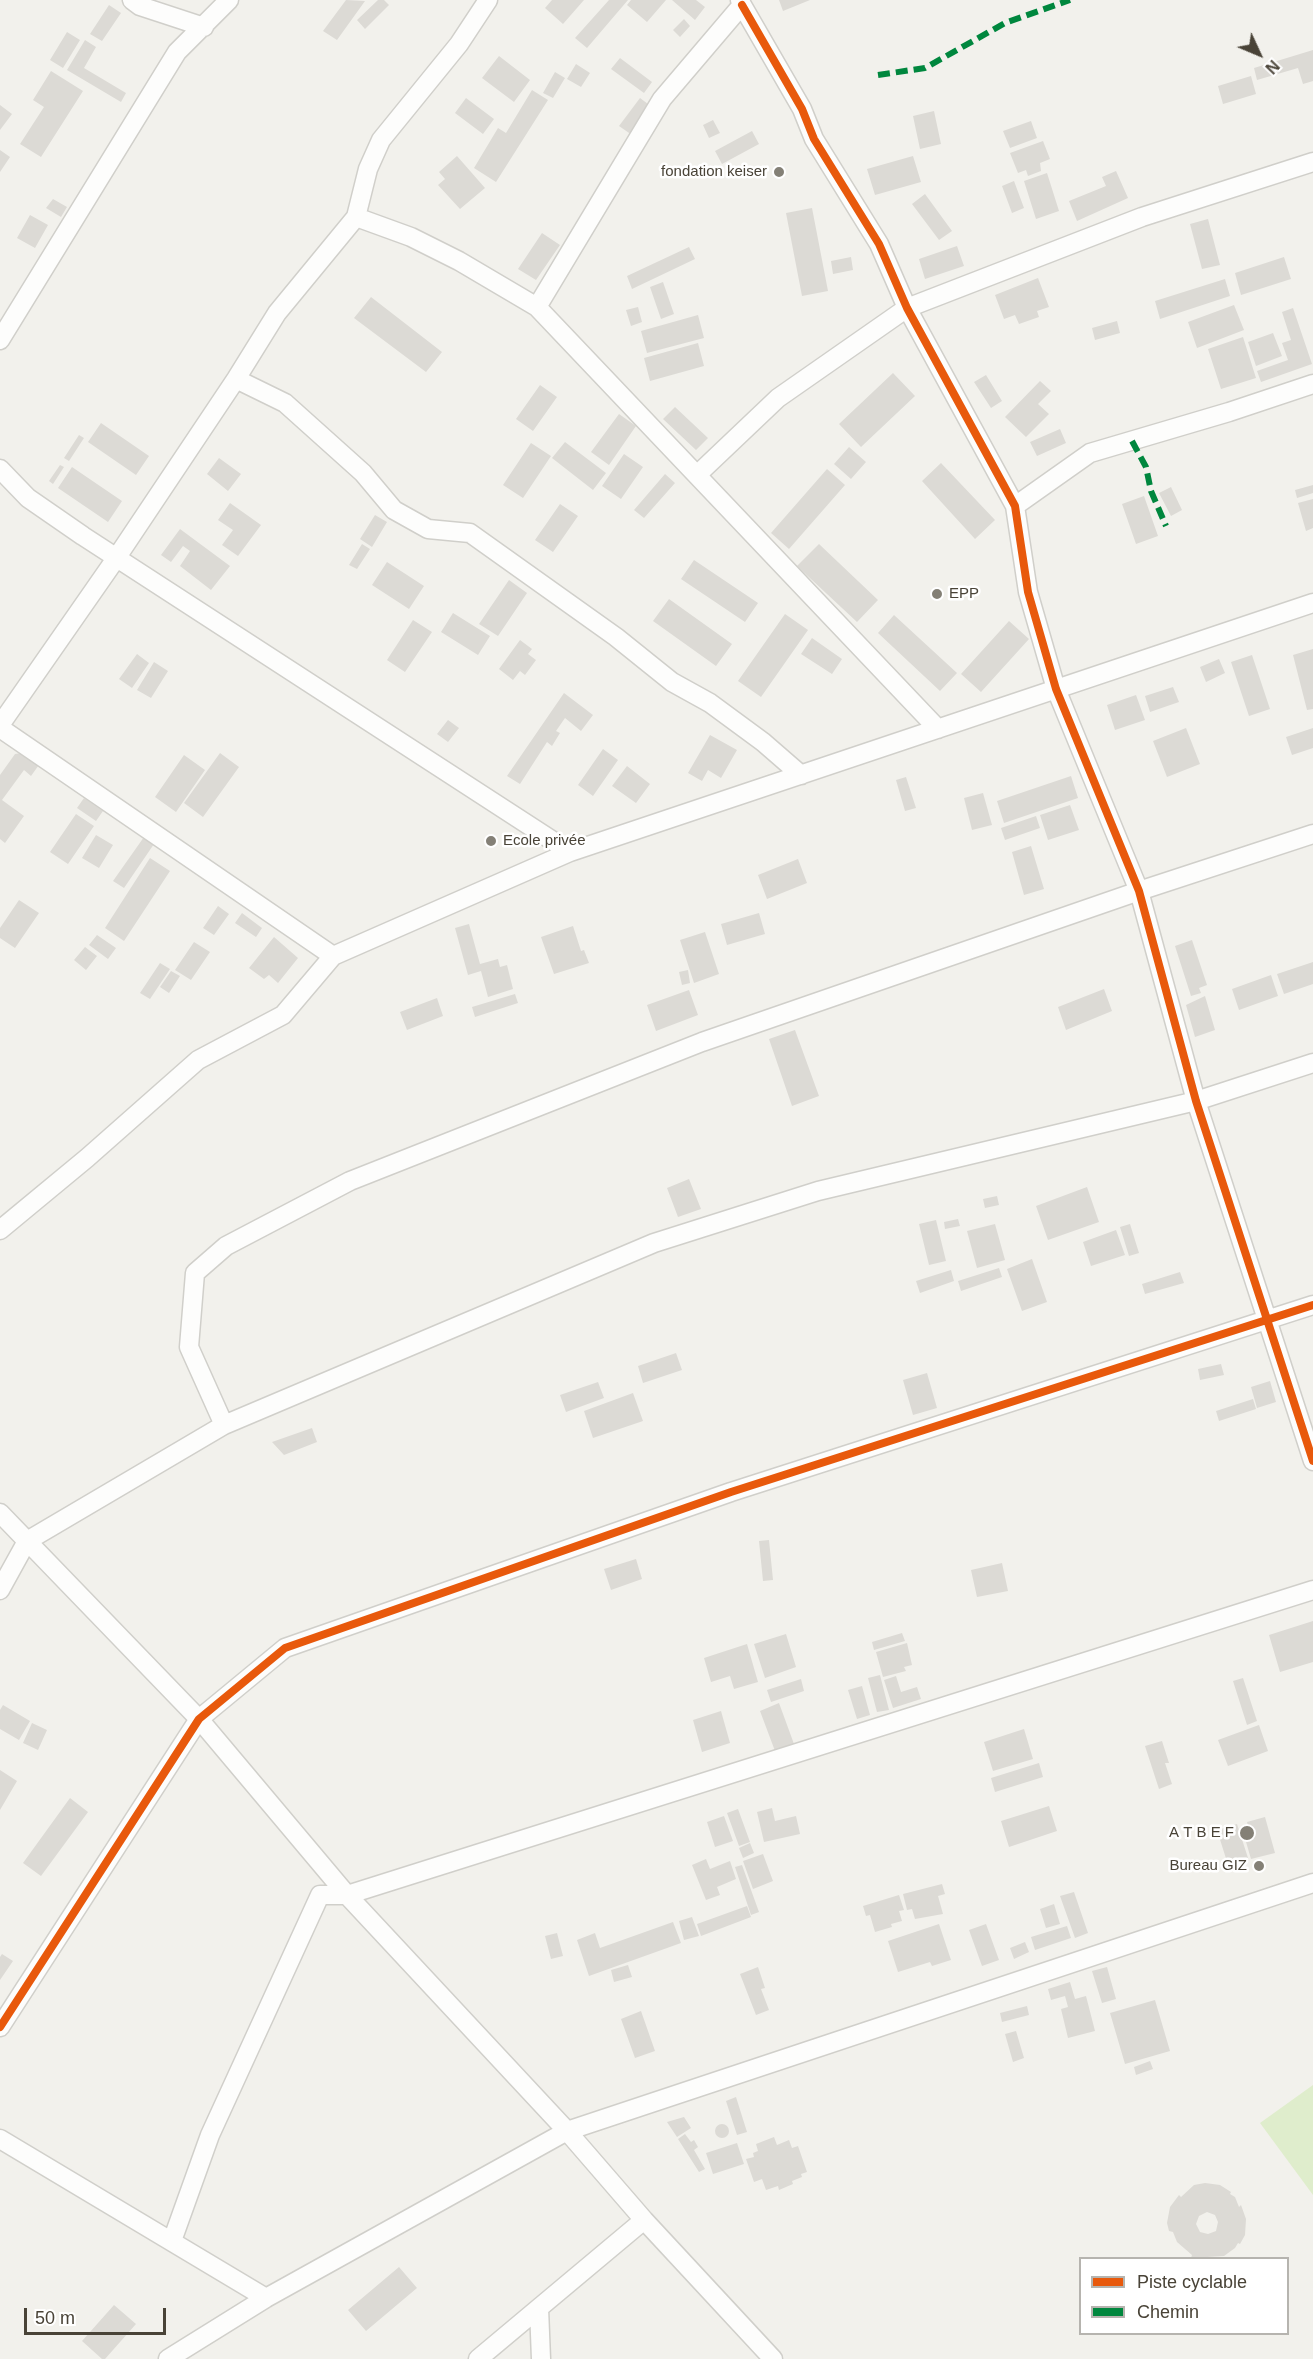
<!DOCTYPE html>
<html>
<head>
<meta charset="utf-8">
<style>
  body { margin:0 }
  #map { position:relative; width:1313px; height:2359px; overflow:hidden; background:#f2f1ec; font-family:Helvetica,sans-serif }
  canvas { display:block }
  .legend { position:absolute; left:1079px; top:2257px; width:210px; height:78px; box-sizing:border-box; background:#fff; border:2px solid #b6b4af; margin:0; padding:8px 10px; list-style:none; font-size:18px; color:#494337 }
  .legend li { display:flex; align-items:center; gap:12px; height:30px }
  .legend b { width:30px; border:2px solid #b6b4af }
  .north { position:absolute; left:1229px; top:24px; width:60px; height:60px; -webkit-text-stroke:4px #fff; paint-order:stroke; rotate:134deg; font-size:16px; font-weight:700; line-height:24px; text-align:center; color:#494337 }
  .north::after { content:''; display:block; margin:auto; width:21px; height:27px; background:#494337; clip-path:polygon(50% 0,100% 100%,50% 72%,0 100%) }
  .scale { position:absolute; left:24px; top:2308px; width:142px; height:27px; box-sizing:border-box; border:3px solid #494337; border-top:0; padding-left:8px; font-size:18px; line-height:21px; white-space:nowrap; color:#494337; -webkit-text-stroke:4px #fff; paint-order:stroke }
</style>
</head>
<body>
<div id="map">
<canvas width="1313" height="2359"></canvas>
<ul class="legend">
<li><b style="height:8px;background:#e8590c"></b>Piste cyclable</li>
<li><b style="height:8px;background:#00873e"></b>Chemin</li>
</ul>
<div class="north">N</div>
<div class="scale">50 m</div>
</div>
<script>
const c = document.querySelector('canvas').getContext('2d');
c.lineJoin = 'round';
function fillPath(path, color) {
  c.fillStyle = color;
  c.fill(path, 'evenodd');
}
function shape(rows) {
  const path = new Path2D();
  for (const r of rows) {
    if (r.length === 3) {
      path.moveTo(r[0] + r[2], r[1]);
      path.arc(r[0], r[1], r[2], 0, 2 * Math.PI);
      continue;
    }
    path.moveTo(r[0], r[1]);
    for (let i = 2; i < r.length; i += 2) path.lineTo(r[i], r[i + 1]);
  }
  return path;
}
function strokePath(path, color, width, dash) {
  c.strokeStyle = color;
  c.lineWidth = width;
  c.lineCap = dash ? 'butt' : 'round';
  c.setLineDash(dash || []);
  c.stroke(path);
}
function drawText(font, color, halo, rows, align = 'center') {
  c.font = font + ' Helvetica,sans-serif';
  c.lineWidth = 5;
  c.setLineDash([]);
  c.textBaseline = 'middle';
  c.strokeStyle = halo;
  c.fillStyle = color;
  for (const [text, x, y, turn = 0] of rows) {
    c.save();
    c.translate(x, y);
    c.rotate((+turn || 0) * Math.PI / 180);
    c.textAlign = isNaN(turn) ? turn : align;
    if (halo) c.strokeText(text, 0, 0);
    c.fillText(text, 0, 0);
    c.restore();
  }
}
const green = shape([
  [1313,2085,1313,2195,1260,2123]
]);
const building = shape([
  [346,0,365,1,337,40,323,31],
  [378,0,384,0,389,5,365,29,357,20],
  [552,0,584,0,563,24,545,8],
  [609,0,628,0,587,48,575,38],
  [631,0,666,0,647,22,627,5],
  [672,0,696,0,705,7,695,20],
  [779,0,810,0,783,11],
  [109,5,121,13,102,41,90,34],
  [684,19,690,26,680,37,673,30],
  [67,32,80,40,63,68,50,60],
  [85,40,96,47,84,68,126,93,121,102,67,70],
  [1313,50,1313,81,1303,84,1298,68,1257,80,1254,68],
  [499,56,530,80,514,102,482,78],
  [620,58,652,82,644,93,611,69],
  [576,64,590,73,581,87,567,79],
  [51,71,83,91,41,157,20,144,44,107,33,100],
  [555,72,565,78,553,98,543,93],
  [1251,76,1256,94,1223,104,1218,86],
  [532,90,548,100,496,182,474,168,498,128,506,133],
  [466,98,494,119,483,134,455,113],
  [640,98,652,107,632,135,619,126],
  [0,105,12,114,0,130],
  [934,111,941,144,920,149,913,116],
  [713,120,720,133,709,138,703,125],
  [1031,121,1037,138,1010,148,1003,131],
  [752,131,759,144,722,164,715,151],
  [1043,141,1050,159,1040,163,1041,171,1028,176,1026,170,1018,173,1010,153],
  [0,150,10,157,0,172],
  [457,156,485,188,460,209,438,185,445,179,439,172],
  [913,156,921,182,875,195,867,169],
  [1116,171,1128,198,1077,221,1069,201,1106,186,1102,177],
  [1047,173,1059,211,1036,219,1024,181],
  [1014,181,1024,208,1012,213,1002,186],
  [925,194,952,231,939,240,912,204],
  [53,199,67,207,61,217,46,208],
  [812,208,828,291,802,296,786,213],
  [30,215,48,225,35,248,17,238],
  [1208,219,1220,265,1202,269,1190,224],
  [542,233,560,245,536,280,518,269],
  [957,246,964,266,925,279,919,259],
  [689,247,695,259,632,289,627,276],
  [851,257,853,270,833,274,831,261],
  [1284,257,1291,279,1241,295,1235,273],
  [1038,278,1049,307,1037,311,1039,317,1019,324,1015,315,1004,319,995,295],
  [1225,279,1230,296,1160,319,1155,301],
  [663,282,674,314,661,319,650,287],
  [371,297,442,352,426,372,354,318],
  [1234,305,1244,330,1197,348,1188,322],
  [638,307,642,322,631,326,626,310],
  [1293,308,1312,364,1261,382,1257,371,1288,360,1282,343,1291,340,1282,312],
  [698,315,704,338,647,353,641,331],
  [1117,321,1120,333,1095,340,1092,328],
  [1273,333,1282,356,1256,366,1248,342],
  [1243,337,1256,378,1221,389,1208,349],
  [698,343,704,366,650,381,644,358],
  [893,373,915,396,861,447,839,424],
  [986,375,1002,401,991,408,974,382],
  [1040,381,1051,391,1038,404,1049,414,1026,437,1005,417],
  [540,385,557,397,533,431,516,419],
  [675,407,708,438,696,450,663,419],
  [619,414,636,426,609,465,591,452],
  [101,423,149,456,136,475,88,442],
  [1060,429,1066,443,1037,456,1030,442],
  [79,435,84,438,69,461,64,458],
  [565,442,606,473,593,490,552,458],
  [531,443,551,456,523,498,503,485],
  [849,447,866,462,851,479,834,464],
  [624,454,643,467,621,499,602,486],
  [219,458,241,474,228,491,207,474],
  [941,463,995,520,975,539,922,481],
  [60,465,64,467,53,484,49,481],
  [72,467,122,501,108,522,58,488],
  [827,469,845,485,789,549,771,533],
  [665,474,675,483,644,518,634,510],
  [1313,485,1313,493,1297,498,1295,490],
  [1171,487,1182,510,1171,516,1159,493],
  [1144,496,1158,536,1136,544,1122,504],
  [1313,499,1313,528,1306,531,1298,503],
  [230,503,261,525,238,556,222,545,233,530,218,520],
  [560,504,578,516,553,552,535,540],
  [375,515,387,522,372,547,360,539],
  [180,529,230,566,211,590,180,566,190,551,183,546,171,562,161,555],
  [362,544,370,549,357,569,349,565],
  [819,544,878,600,857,622,797,566],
  [694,560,758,603,745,622,681,579],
  [387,562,424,586,409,609,372,585],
  [509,580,527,593,498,636,479,624],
  [669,599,732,644,716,666,653,621],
  [453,613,490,636,478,655,441,632],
  [785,614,808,630,761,697,738,681],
  [894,615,957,673,940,691,878,633],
  [413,620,432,632,405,672,387,660],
  [1009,621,1029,639,981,692,961,674],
  [812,638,842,659,832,674,801,654],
  [520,640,532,649,528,654,536,660,525,675,520,671,513,680,499,669],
  [1313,649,1313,709,1307,710,1293,655],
  [137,654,149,663,132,688,119,679],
  [1252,655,1270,709,1249,716,1231,662],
  [1219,659,1225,673,1206,682,1200,667],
  [154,662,168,671,151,698,137,690],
  [1173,687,1179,702,1150,712,1145,696],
  [564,693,593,715,581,731,565,718,556,731,560,733,552,746,547,742,520,784,507,776],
  [1136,695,1145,720,1115,730,1107,705],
  [448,720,459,728,448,742,437,734],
  [1186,728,1200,764,1167,777,1153,741],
  [1313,728,1313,748,1292,755,1286,737],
  [710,735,737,750,721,778,708,770,702,781,688,773],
  [603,749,618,760,593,796,578,785],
  [28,752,41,762,31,776,24,770,2,800,24,816,5,843,0,839,0,775,15,754],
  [220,753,239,767,203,817,184,803],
  [184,755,205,770,176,812,155,797],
  [627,766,650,784,636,803,612,786],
  [1071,776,1078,798,1004,823,997,801],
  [906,777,916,808,905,811,896,780],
  [983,793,992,825,972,830,964,798],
  [84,798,103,811,96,821,77,808],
  [1070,805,1079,830,1048,840,1040,815],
  [76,814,94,826,68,864,50,852],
  [1036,816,1040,828,1005,840,1001,828],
  [96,835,113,845,99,868,82,858],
  [144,837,154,844,124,888,113,881],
  [1031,846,1044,889,1024,895,1012,852],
  [150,858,170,871,124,941,105,928],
  [798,859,807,883,767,899,758,875],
  [19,900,39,913,15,948,0,938,0,928],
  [218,906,229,914,214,935,203,928],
  [242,913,262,928,256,937,235,923],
  [759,913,765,934,727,945,721,924],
  [469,924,480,964,498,959,500,967,507,965,513,989,488,997,481,971,468,975,455,928],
  [573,926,581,951,584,950,589,963,554,974,541,937],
  [705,932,719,974,694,983,680,940],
  [97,935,116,948,108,959,89,945],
  [274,937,298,958,278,983,269,975,264,979,249,968],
  [1192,940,1207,985,1199,988,1201,993,1191,996,1175,946],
  [194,942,210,952,191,980,175,970],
  [85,947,97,956,86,970,74,960],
  [1313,962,1313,984,1284,994,1277,974],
  [160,963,170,969,150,999,140,993],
  [688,970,690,983,682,985,679,972],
  [171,971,180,976,169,993,160,987],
  [1271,975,1278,996,1239,1010,1232,989],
  [1104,989,1112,1011,1066,1030,1058,1007],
  [689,990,698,1015,656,1031,647,1005],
  [515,994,518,1003,475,1017,472,1007],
  [1205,996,1215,1030,1195,1037,1186,1005],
  [437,998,443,1016,407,1030,400,1012],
  [795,1030,819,1096,792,1106,769,1039],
  [689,1179,701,1209,678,1217,667,1188],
  [1087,1187,1099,1222,1048,1240,1036,1206],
  [997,1196,999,1205,985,1208,983,1199],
  [958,1219,960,1226,945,1229,944,1222],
  [936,1220,946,1261,929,1265,919,1224],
  [995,1224,1005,1260,977,1268,967,1231],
  [1130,1224,1139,1253,1129,1256,1120,1227],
  [1116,1230,1125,1255,1091,1266,1083,1242],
  [1032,1259,1047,1302,1022,1311,1007,1269],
  [999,1268,1002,1277,961,1291,958,1281],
  [951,1270,954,1281,920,1293,916,1281],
  [1180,1272,1184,1283,1145,1294,1142,1284],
  [676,1353,682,1370,643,1383,638,1366],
  [1221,1364,1224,1375,1200,1380,1198,1369],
  [927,1373,937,1408,913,1415,903,1380],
  [1270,1381,1276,1402,1257,1408,1251,1387],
  [598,1382,604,1398,566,1412,560,1395],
  [633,1393,643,1421,593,1438,584,1411],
  [1253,1399,1256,1409,1219,1421,1216,1411],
  [312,1428,317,1442,284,1455,272,1442],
  [769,1540,773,1580,763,1581,759,1541],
  [636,1559,642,1579,611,1590,604,1569],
  [1002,1563,1008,1591,977,1597,971,1570],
  [1313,1621,1313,1662,1280,1672,1269,1635],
  [902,1633,905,1641,874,1650,872,1642],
  [786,1634,796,1667,765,1678,754,1644],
  [907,1643,912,1665,904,1667,906,1671,883,1677,876,1652],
  [747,1644,758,1682,734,1689,730,1676,711,1682,704,1658],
  [880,1675,889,1710,877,1712,868,1678],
  [896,1676,901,1692,917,1687,921,1699,893,1708,884,1680],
  [1243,1678,1257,1721,1247,1725,1233,1681],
  [801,1679,804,1691,771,1702,767,1690],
  [862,1686,870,1715,857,1719,848,1690],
  [779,1703,794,1744,775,1751,760,1711],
  [3,1705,30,1721,19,1740,0,1729,0,1710],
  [721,1711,730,1743,702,1752,693,1720],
  [32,1723,47,1730,38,1750,23,1743],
  [1259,1725,1268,1751,1228,1766,1218,1740],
  [1024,1729,1033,1759,993,1771,984,1742],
  [1162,1741,1169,1763,1165,1763,1172,1784,1159,1789,1145,1746],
  [1039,1763,1043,1777,995,1792,991,1778],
  [0,1770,17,1781,0,1810],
  [70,1798,88,1812,41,1876,23,1863],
  [1049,1806,1057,1831,1009,1847,1001,1821],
  [772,1808,775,1821,796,1816,800,1834,764,1842,757,1812],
  [738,1809,750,1842,739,1846,727,1813],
  [724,1816,733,1841,715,1847,707,1822],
  [1265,1817,1275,1853,1251,1859,1244,1835,1250,1833,1247,1822],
  [1237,1824,1249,1861,1229,1868,1217,1830],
  [750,1843,754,1853,743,1858,739,1848],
  [763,1854,773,1881,753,1889,743,1861],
  [706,1859,710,1869,730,1861,736,1879,717,1887,720,1895,706,1900,692,1865],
  [742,1865,759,1912,751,1915,735,1867],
  [942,1884,945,1894,938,1896,943,1914,915,1919,912,1909,907,1910,903,1894],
  [1074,1892,1088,1933,1075,1938,1060,1896],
  [899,1895,904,1910,899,1911,902,1921,891,1924,892,1927,875,1932,870,1915,866,1916,863,1906],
  [1054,1904,1060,1924,1046,1928,1040,1909],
  [747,1906,751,1917,701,1936,697,1924],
  [692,1917,699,1936,684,1940,679,1921],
  [673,1922,681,1943,589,1976,577,1940,595,1933,600,1948],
  [939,1924,951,1960,932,1966,930,1962,898,1972,888,1941],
  [986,1924,999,1960,982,1966,969,1930],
  [1067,1926,1071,1938,1035,1950,1031,1937],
  [557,1933,563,1956,551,1959,545,1936],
  [1025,1942,1029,1952,1014,1959,1010,1948],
  [2,1954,13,1961,0,1980,0,1957],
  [628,1965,632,1977,614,1982,611,1970],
  [758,1967,765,1988,761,1989,769,2010,756,2015,740,1974],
  [1107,1967,1116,1999,1102,2003,1092,1971],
  [1070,1982,1075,1999,1086,1996,1095,2031,1068,2038,1061,2009,1068,2007,1065,1996,1051,2000,1048,1989],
  [1155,2000,1170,2051,1125,2064,1110,2013],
  [1027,2006,1029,2015,1002,2022,1000,2013],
  [641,2011,655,2051,635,2058,621,2019],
  [1016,2031,1024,2058,1013,2062,1005,2034],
  [1150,2061,1153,2069,1136,2075,1134,2067],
  [736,2097,747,2132,737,2135,726,2101],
  [684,2117,691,2128,677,2137,667,2122],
  [722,2131,7],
  [685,2134,691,2142,694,2140,698,2147,694,2150,705,2169,699,2172,678,2139],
  [774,2137,777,2145,789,2140,792,2148,798,2146,807,2172,801,2174,802,2177,792,2181,793,2184,779,2190,778,2186,766,2190,762,2179,754,2182,746,2159,754,2157,753,2153,758,2151,756,2144],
  [737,2143,744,2164,713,2174,706,2153],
  [1205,2183,1220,2185,1231,2192,1230,2194,1235,2197,1239,2207,1241,2205,1246,2219,1245,2235,1240,2244,1238,2243,1235,2248,1224,2256,1191,2258,1192,2255,1177,2242,1173,2232,1169,2231,1167,2223,1170,2207,1179,2195,1181,2197,1194,2185],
  [1207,2212,1215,2215,1218,2222,1216,2231,1208,2234,1200,2232,1196,2224,1199,2216],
  [399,2267,417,2288,366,2331,348,2310],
  [114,2305,136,2324,105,2359,102,2359,82,2341]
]);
const minor = shape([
  [132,0,140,6,204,27],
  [742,5,802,109,814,139,879,244,907,308,1015,506,1028,592,1056,689,1139,891,1196,1101,1313,1461],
  [356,217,411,237,459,261,537,307,938,729],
  [537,307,662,99,742,5,740,0],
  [0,340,177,52,229,0],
  [236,379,285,403,363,473,394,510,428,529,470,533,616,637,672,682,710,703,763,742,801,775],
  [0,469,28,498,83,536,570,852,1313,603],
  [698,474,778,398,907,308,1142,217,1313,162],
  [1015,506,1090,453,1229,412,1313,384],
  [0,725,117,557,236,379,277,313,356,217,368,169,381,140,459,44,488,0],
  [0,728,333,956],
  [0,1230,87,1158,198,1060,283,1015,333,956,570,852],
  [224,1425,189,1347,195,1273,226,1246,350,1181,702,1042,1139,891,1313,834],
  [0,1513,199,1719,347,1895,567,2131,644,2220,773,2359],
  [0,1590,27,1541,224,1425,654,1243,818,1191,1196,1101,1313,1063],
  [0,2027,199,1719,285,1648,731,1492,1313,1305],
  [0,2139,266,2298],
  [172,2241,210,2135,320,1895,347,1895,1313,1590],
  [539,2308,541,2359],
  [168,2359,266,2298,567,2131,1313,1883],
  [478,2359,644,2220]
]);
const quiet = shape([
  [878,75,925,68,1005,23,1070,0],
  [1132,441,1146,467,1151,491,1166,526]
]);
const cycleway = shape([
  [742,5,802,109,814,139,879,244,907,308,1015,506,1028,592,1056,689,1139,891,1196,1101,1313,1461],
  [0,2027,199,1719,285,1648,731,1492,1313,1305]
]);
const markers = [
  [779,172,6,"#848076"],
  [937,594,6,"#848076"],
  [491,841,6,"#848076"],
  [1247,1833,8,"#848076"],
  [1259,1866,6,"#848076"]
];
const poiNames = [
  ["fondation keiser",767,172],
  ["EPP",949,594,"left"],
  ["Ecole privée",503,841,"left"],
  ["A T B E F",1234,1833],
  ["Bureau GIZ",1247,1866]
];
fillPath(green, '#dfedcc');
fillPath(building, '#dcdad5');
strokePath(minor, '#d0cfca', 21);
strokePath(minor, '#fdfdfc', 18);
strokePath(quiet, '#00873e', 6, [12, 6]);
strokePath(cycleway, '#e8590c', 8);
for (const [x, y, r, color] of markers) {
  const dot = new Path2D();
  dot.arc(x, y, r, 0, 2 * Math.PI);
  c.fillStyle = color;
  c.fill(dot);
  strokePath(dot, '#fff', 2);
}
drawText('15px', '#494337', '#fff', poiNames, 'right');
</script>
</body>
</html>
